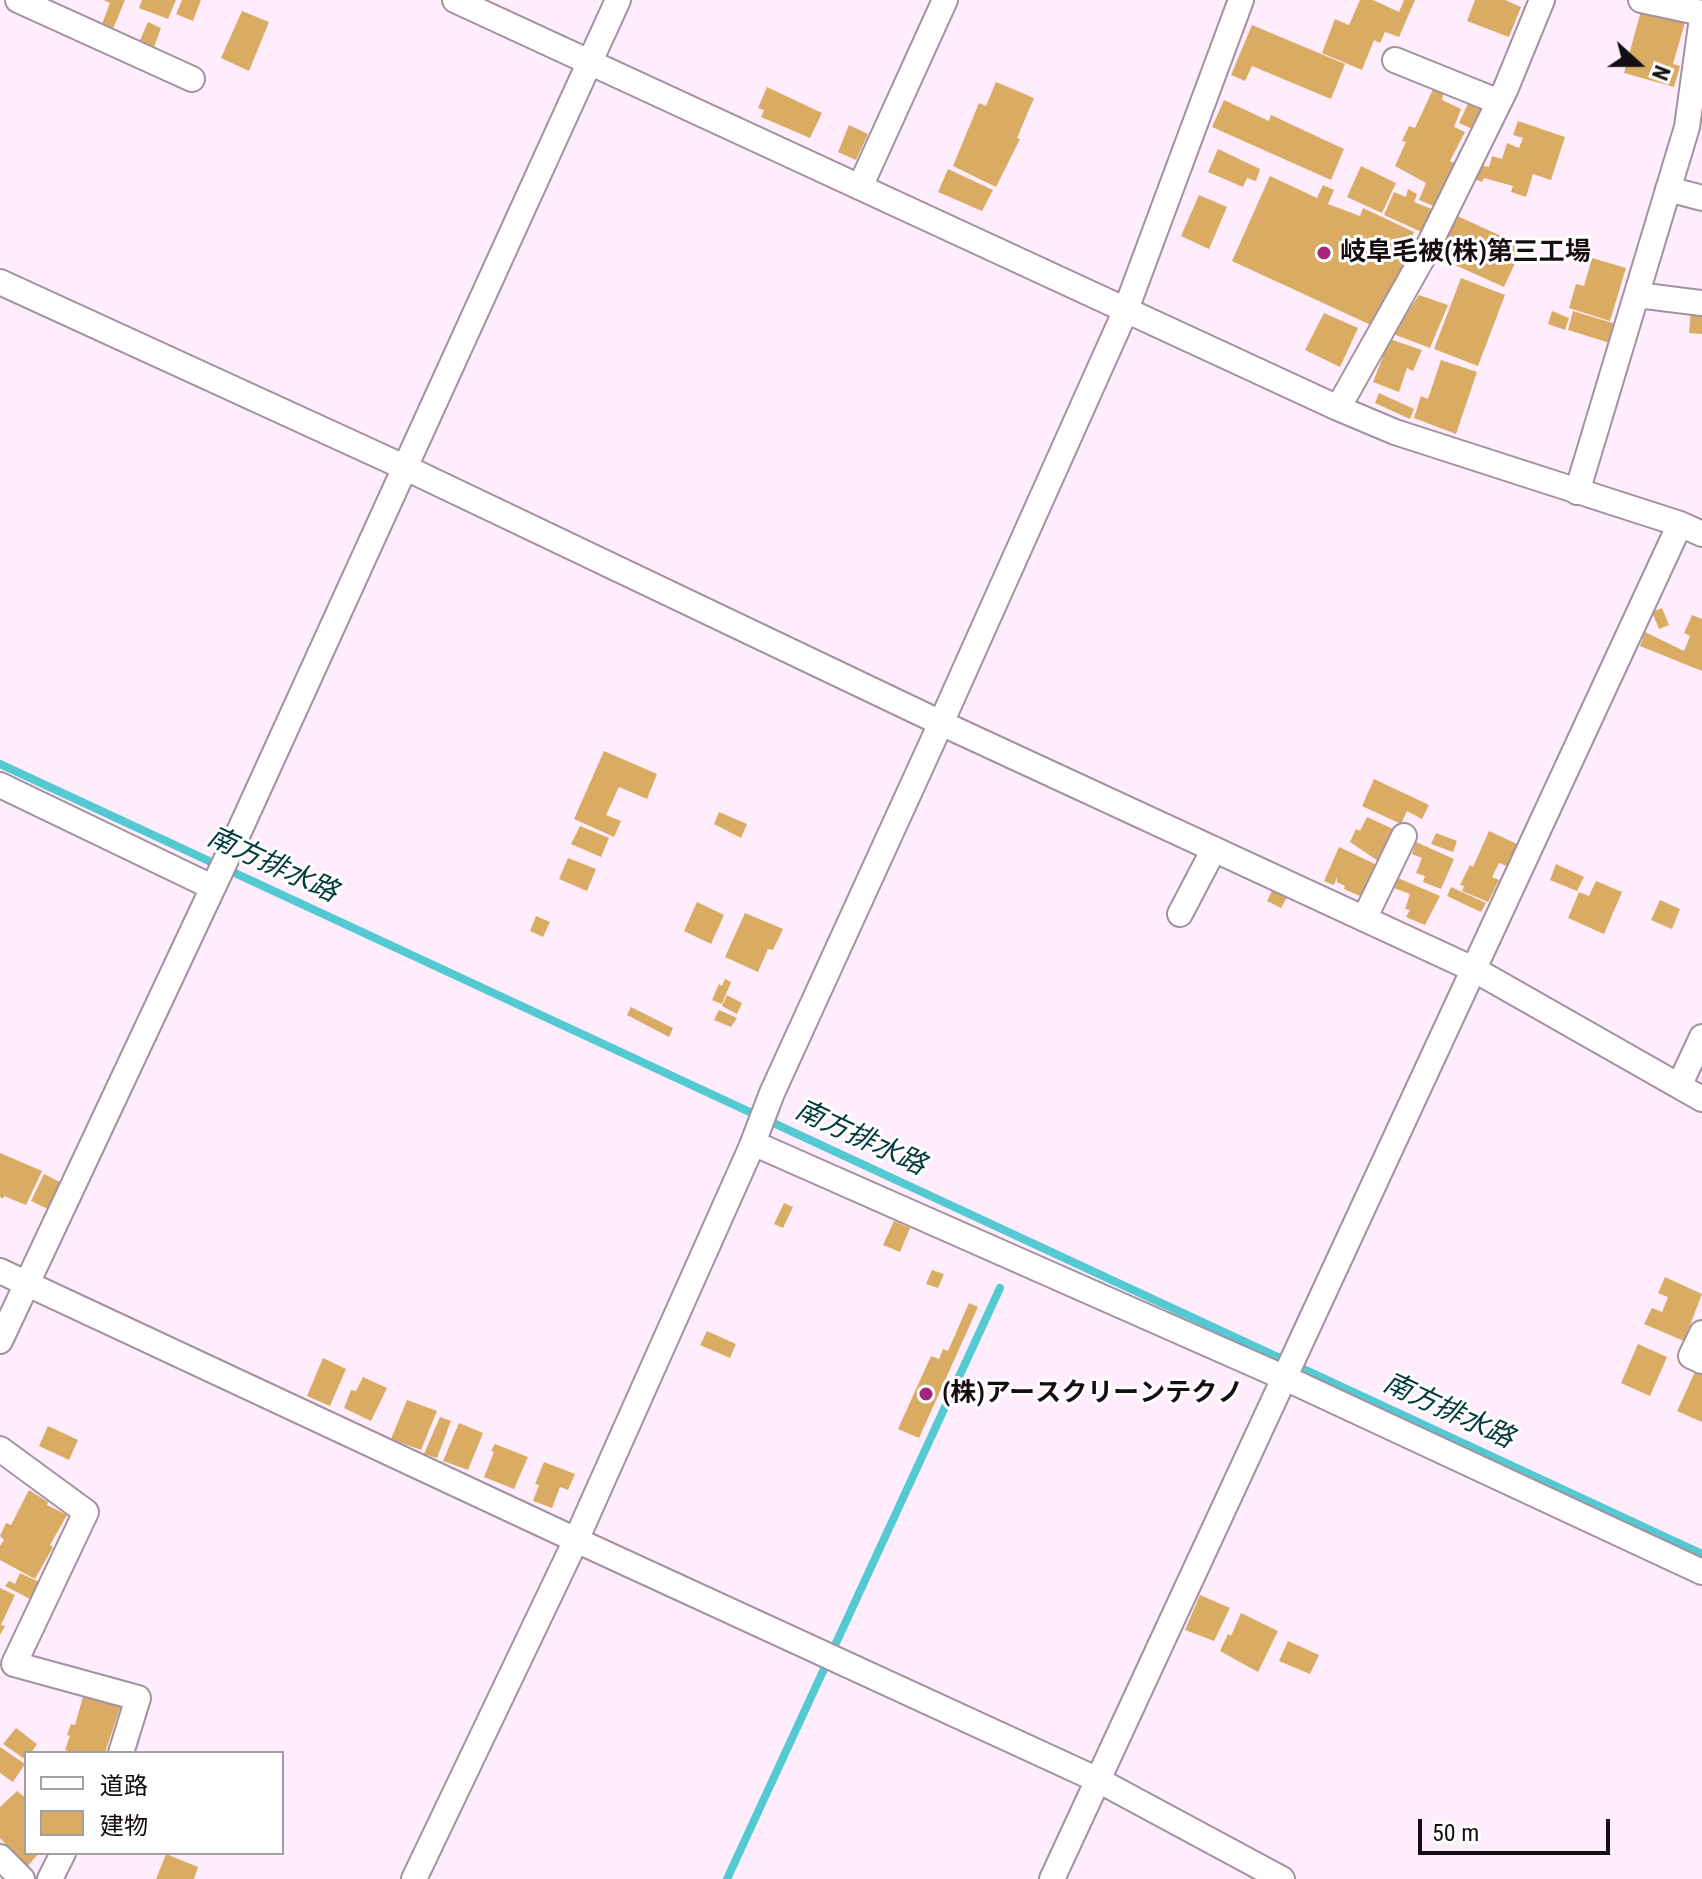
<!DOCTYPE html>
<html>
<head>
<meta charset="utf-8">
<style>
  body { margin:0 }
  #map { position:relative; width:1702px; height:1879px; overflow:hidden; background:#ffecfd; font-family:"Roboto Condensed","Noto Sans JP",sans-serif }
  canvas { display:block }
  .legend { position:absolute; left:24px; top:1751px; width:260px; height:104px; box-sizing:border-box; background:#fff; border:2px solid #a19fa1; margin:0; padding:10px 14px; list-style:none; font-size:24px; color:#140e13 }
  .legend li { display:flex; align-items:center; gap:16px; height:40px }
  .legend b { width:40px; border:2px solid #a19fa1 }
  .north { position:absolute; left:1598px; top:24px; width:80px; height:80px; -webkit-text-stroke:6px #fff; paint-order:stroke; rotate:111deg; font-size:22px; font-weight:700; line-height:32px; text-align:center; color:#140e13 }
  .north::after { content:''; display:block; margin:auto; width:28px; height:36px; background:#140e13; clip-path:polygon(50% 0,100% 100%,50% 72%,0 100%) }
  .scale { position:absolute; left:1418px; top:1819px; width:192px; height:36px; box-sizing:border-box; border:4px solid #140e13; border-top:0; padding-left:10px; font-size:24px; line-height:28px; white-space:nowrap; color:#140e13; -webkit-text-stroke:6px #fff; paint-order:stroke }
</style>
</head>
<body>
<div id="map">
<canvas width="1702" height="1879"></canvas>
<ul class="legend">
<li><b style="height:10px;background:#fff"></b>道路</li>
<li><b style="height:22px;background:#daab63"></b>建物</li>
</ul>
<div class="north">N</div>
<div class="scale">50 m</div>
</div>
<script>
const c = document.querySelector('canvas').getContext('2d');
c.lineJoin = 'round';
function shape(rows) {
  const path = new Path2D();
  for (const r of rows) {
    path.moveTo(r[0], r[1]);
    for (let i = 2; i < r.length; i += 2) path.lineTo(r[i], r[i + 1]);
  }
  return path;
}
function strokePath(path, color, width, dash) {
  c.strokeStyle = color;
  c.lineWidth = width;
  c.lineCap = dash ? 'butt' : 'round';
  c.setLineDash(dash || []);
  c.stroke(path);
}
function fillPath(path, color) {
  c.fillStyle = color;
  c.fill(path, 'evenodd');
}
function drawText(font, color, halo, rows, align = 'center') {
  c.font = font + ' "Roboto Condensed","Noto Sans JP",sans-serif';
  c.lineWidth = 6;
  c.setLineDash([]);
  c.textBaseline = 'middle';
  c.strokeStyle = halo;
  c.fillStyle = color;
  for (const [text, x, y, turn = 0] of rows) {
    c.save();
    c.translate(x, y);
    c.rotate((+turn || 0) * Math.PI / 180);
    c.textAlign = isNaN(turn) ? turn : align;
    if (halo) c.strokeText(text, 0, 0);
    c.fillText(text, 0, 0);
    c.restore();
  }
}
const stream = shape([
  [0,764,1702,1554],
  [727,1879,1000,1288]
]);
const building = shape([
  [103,0,125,0,113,29,102,24,110,3],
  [142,0,176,0,168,19,139,8],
  [182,0,201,0,193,21,176,14],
  [1360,0,1373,0,1399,12,1404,0,1415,0,1399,37,1385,32,1380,43,1374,40,1362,70,1322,53,1335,19,1349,25],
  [1475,0,1505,0,1521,7,1509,37,1467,21],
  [242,11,269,22,249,71,221,58],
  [1641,11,1661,18,1663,12,1686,19,1673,64,1680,66,1674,87,1624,73],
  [148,22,161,28,154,47,140,40],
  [1252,25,1345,64,1331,99,1252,66,1245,81,1231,75],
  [996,82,1034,98,1017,138,1020,139,996,187,953,166,979,103,986,106],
  [767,87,822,113,810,138,761,117,764,110,758,108],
  [1434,87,1444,92,1442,100,1461,109,1454,127,1465,132,1450,161,1456,164,1438,208,1419,200,1426,183,1395,166,1406,142,1402,141,1409,126,1415,128],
  [1470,99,1489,107,1477,131,1459,123],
  [1224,100,1269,121,1271,115,1344,149,1331,180,1212,127],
  [1518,121,1565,137,1551,180,1533,174,1526,197,1511,192,1513,186,1484,178,1482,182,1471,178,1477,164,1489,167,1492,156,1502,159,1507,143,1519,148,1523,138,1513,135],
  [849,125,868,134,856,160,838,152],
  [1218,149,1260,169,1256,181,1247,178,1243,187,1208,172],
  [1361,166,1396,183,1382,213,1347,197],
  [948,169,993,190,982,211,938,192],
  [1270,176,1317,198,1323,185,1334,190,1328,204,1360,216,1363,208,1414,232,1409,243,1417,246,1373,326,1232,261],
  [1408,189,1417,194,1414,202,1437,211,1426,234,1384,215,1394,192,1406,197],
  [1199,195,1227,207,1209,249,1181,236],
  [1453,214,1523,246,1504,287,1435,256],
  [1592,258,1626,268,1610,321,1569,308,1576,284,1584,286],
  [1461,278,1505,295,1478,366,1434,349],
  [1419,295,1448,305,1430,348,1393,334],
  [1691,310,1702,311,1702,334,1689,333],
  [1552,311,1569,318,1565,330,1548,324],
  [1573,311,1616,324,1610,343,1568,330],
  [1324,313,1358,328,1340,367,1305,350],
  [1390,339,1422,350,1413,371,1407,368,1399,392,1373,382],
  [1441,360,1477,372,1456,434,1414,418,1421,396,1428,399],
  [1379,393,1414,409,1410,419,1375,403],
  [1662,608,1669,625,1659,629,1652,612],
  [1692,615,1702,619,1702,671,1640,646,1645,632,1684,651,1690,636,1684,633],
  [604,751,657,774,647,799,619,787,606,815,621,821,614,837,574,819],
  [1374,779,1429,805,1422,819,1407,811,1401,824,1362,806],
  [719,812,747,824,741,838,714,824],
  [1367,817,1393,829,1378,861,1350,842,1356,829,1360,831],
  [580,826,609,838,601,857,571,844],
  [1489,831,1517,844,1507,866,1499,863,1492,877,1499,880,1488,902,1462,891,1464,886,1460,885,1470,865,1473,867],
  [1436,833,1457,841,1453,852,1431,844],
  [1416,842,1454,859,1441,889,1423,882,1425,876,1416,873,1422,858,1412,854],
  [1339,847,1377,865,1362,897,1344,889,1345,886,1337,882,1337,877,1334,885,1324,881],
  [568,858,596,869,587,891,559,879],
  [1556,864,1584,877,1577,891,1550,880],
  [1398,878,1440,896,1425,925,1406,917,1410,910,1405,909,1410,894,1394,888],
  [1596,881,1622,892,1604,934,1568,918,1579,892,1589,896],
  [1451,887,1486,903,1481,912,1447,896],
  [1273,889,1287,897,1281,908,1267,901],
  [1660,900,1680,909,1672,929,1651,920],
  [697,902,724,915,711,944,684,931],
  [745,913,783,929,773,950,768,949,758,972,725,957],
  [536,916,550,922,543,937,530,931],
  [725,979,731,982,722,1004,712,1000,719,984,722,986],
  [727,995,742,1003,737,1014,722,1006],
  [631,1007,673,1028,669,1037,627,1015],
  [719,1010,737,1018,731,1027,714,1020],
  [0,1153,42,1171,26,1205,4,1196,3,1199,0,1197],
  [44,1174,60,1182,48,1209,31,1201],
  [784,1203,793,1207,783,1228,774,1224],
  [894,1221,910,1228,900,1252,883,1245],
  [932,1270,944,1274,938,1288,926,1284],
  [1665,1277,1702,1294,1684,1341,1644,1324,1652,1308,1662,1312,1668,1297,1658,1293],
  [969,1303,978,1307,919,1438,898,1429,931,1356,939,1359,943,1349,948,1351],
  [707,1331,736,1344,730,1358,700,1345],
  [1638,1344,1667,1357,1650,1396,1621,1383],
  [323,1358,346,1369,330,1406,307,1396],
  [1695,1372,1702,1375,1702,1422,1677,1411],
  [363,1377,387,1388,371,1421,344,1408,351,1390,356,1391],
  [407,1400,437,1411,421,1450,391,1439],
  [440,1417,451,1421,437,1458,424,1454],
  [459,1423,483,1433,468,1470,443,1461],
  [48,1426,78,1440,69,1460,39,1446],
  [495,1444,528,1457,514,1489,484,1477,494,1452,491,1451],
  [544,1462,575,1474,568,1490,560,1487,552,1508,533,1501,539,1485,535,1484],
  [29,1490,48,1502,47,1505,67,1515,50,1545,53,1547,35,1579,0,1560,0,1546,4,1540,0,1536,6,1523,11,1525],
  [20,1573,39,1582,30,1599,5,1586,9,1581,15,1584],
  [0,1588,15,1595,1,1625,5,1626,0,1635],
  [1200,1595,1230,1608,1214,1641,1185,1630],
  [1241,1613,1278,1631,1258,1672,1220,1651,1228,1634,1231,1636],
  [1288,1641,1319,1655,1310,1674,1279,1661],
  [84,1693,121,1705,105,1753,75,1753,65,1750,70,1736,67,1735,71,1724,75,1725],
  [16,1728,37,1744,31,1753,26,1753,26,1760,3,1744],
  [0,1747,25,1764,13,1782,0,1773],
  [17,1791,26,1798,26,1853,39,1853,27,1867,0,1838,0,1807],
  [166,1854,198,1867,194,1879,156,1879]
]);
const street = shape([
  [18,0,192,79],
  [455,0,1338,408,1395,432,1680,524,1702,534],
  [1641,0,1702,13],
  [1395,60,1499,102],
  [860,187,945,0],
  [1668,189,1702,198],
  [0,282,404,467,941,723,1475,970,1702,1099],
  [1637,295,1702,303],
  [1338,408,1423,257,1506,88,1542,0],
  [1577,492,1687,127,1702,18],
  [0,785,212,887],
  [1180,914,1214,849],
  [1364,919,1404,836],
  [1679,1086,1702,1037],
  [753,1143,1285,1378,1702,1572],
  [0,1271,576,1540,1098,1780,1282,1879],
  [1702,1333,1691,1356,1702,1361],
  [0,1341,232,847,618,0],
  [0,1449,86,1512,14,1664,138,1698,121,1753],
  [0,1857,22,1879],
  [50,1879,63,1853],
  [414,1879,576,1540,751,1148,772,1093,941,723,1125,312,1241,0],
  [1052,1879,1680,524]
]);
const markers = [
  [1324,253,8,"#a32679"],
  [926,1394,8,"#a32679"]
];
const poiNames = [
  ["岐阜毛被(株)第三工場",1340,253],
  ["(株)アースクリーンテクノ",942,1394]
];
const waterNames = [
  ["南方排水路",272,866,25],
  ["南方排水路",860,1139,25],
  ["南方排水路",1448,1412,25]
];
strokePath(stream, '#53c9d1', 8);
fillPath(building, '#daab63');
strokePath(street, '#a292a1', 28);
strokePath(street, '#fff', 24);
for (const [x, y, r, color] of markers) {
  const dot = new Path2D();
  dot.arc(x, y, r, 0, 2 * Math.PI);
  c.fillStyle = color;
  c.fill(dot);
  strokePath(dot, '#fff', 3);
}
drawText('bold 26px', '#140e13', '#fff', poiNames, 'left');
drawText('italic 28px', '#003a3d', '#fff', waterNames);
</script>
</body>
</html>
